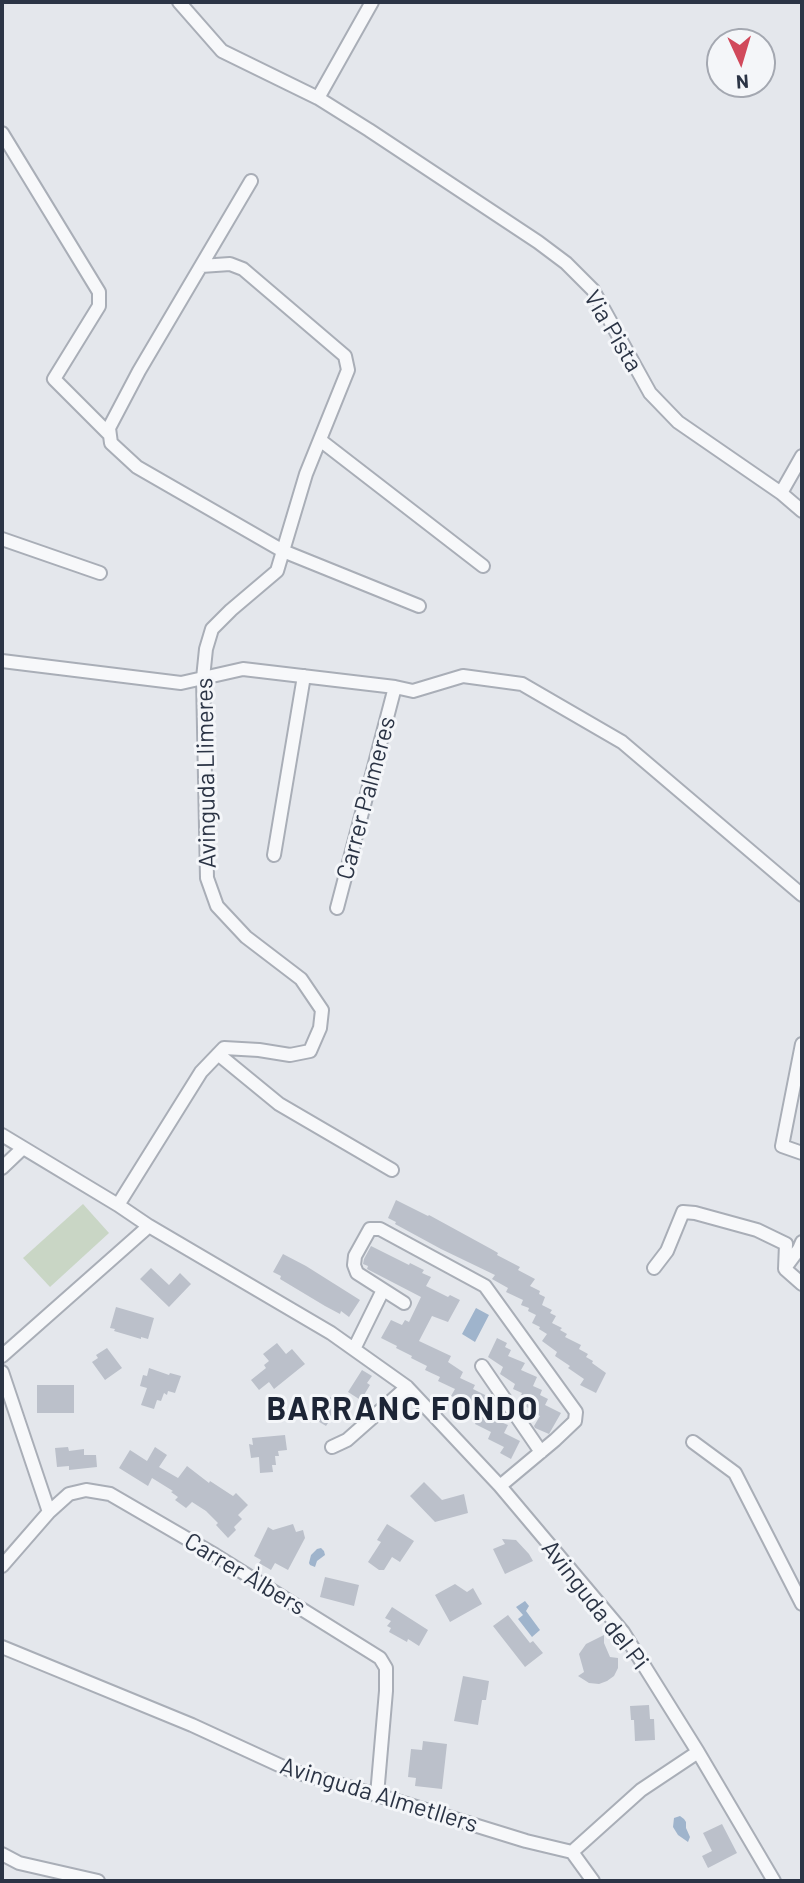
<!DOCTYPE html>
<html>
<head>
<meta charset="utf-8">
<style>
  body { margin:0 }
  #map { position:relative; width:804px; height:1883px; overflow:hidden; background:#e4e7ec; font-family:Barlow,sans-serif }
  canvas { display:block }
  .frame { position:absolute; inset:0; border:4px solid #2b3445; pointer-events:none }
  .north { position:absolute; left:706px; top:28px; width:70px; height:70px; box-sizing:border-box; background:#f4f6f9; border:2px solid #a4a8b1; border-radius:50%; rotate:176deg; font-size:19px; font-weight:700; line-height:28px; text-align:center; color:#2b3445 }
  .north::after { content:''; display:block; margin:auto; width:24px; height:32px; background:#d1495b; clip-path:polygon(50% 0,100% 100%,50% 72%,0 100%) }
</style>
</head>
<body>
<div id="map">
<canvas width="804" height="1883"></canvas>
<div class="frame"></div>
<div class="north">N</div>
</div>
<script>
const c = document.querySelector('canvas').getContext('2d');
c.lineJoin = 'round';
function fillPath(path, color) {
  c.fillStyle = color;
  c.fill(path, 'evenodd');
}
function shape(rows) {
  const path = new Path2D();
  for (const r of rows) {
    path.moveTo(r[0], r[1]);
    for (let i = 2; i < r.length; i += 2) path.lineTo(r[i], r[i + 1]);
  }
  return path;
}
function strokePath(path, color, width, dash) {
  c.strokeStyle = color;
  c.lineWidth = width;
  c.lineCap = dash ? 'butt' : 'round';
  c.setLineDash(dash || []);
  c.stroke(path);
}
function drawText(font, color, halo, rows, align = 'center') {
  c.font = font + ' Barlow,sans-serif';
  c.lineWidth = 6;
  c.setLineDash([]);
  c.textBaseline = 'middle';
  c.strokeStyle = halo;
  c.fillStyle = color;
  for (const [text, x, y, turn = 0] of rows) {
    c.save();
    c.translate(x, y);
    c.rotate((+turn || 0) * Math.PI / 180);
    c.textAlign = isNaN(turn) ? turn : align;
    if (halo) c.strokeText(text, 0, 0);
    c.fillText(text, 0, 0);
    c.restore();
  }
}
const green = shape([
  [83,1204,109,1233,50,1287,23,1258]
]);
const water = shape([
  [476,1308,489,1315,475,1342,462,1334],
  [321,1548,324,1551,325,1555,317,1561,315,1567,310,1565,309,1563,311,1555,317,1549],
  [525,1601,529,1606,526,1611,540,1630,532,1637,518,1619,523,1615,516,1607],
  [680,1816,684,1819,686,1822,686,1828,690,1837,688,1842,678,1835,673,1827,674,1818]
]);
const building = shape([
  [396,1200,428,1216,429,1215,493,1250,498,1253,497,1255,520,1267,518,1270,535,1279,530,1286,540,1291,539,1294,545,1297,542,1305,552,1310,550,1313,556,1316,552,1323,562,1328,560,1330,567,1334,565,1337,581,1345,579,1349,588,1354,586,1357,593,1361,592,1363,606,1373,596,1393,580,1385,584,1379,568,1368,570,1366,555,1356,557,1352,542,1341,547,1334,539,1329,540,1327,532,1323,536,1315,528,1311,529,1308,521,1305,523,1300,506,1292,508,1288,492,1279,495,1275,441,1249,395,1224,396,1222,388,1218],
  [371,1246,409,1265,410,1263,424,1270,422,1273,431,1277,426,1286,448,1297,450,1295,460,1300,448,1322,432,1316,419,1341,451,1356,448,1362,463,1372,460,1378,475,1385,473,1389,489,1397,484,1407,494,1412,491,1418,508,1425,504,1433,520,1441,511,1459,500,1453,504,1447,488,1439,491,1432,475,1424,478,1417,463,1410,466,1403,451,1396,455,1389,438,1381,440,1377,425,1370,427,1366,411,1358,412,1356,396,1348,397,1346,381,1338,391,1320,402,1325,405,1320,409,1322,421,1297,367,1269,368,1266,363,1264,364,1259],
  [283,1254,306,1266,360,1300,349,1317,341,1311,340,1314,325,1306,280,1279,281,1276,273,1272],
  [151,1268,169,1285,180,1273,191,1284,169,1307,140,1279],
  [116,1307,154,1318,148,1339,141,1337,141,1339,114,1331,115,1329,110,1328],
  [497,1338,507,1343,505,1347,511,1350,508,1356,525,1363,521,1370,537,1377,533,1386,542,1390,540,1395,548,1399,545,1405,561,1413,549,1434,535,1428,534,1426,540,1416,532,1412,533,1410,524,1406,528,1398,521,1395,522,1393,513,1389,515,1384,500,1374,503,1367,488,1357],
  [277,1343,286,1354,292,1349,305,1364,274,1389,269,1382,259,1390,251,1380,266,1368,264,1365,269,1361,263,1354],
  [107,1348,122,1368,105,1380,92,1362,98,1358,96,1355],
  [149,1368,169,1375,170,1373,181,1376,175,1393,168,1391,167,1395,164,1393,161,1401,157,1400,154,1409,141,1405,147,1388,140,1386,143,1375,147,1376],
  [362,1370,372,1376,367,1383,370,1385,364,1395,362,1394,359,1399,348,1392],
  [37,1385,74,1385,74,1413,37,1413],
  [330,1397,340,1403,335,1411,338,1413,333,1421,330,1420,326,1426,316,1420],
  [285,1435,287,1450,278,1451,279,1456,275,1456,276,1465,272,1465,273,1472,260,1473,259,1457,251,1458,249,1444,253,1445,252,1438],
  [68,1447,69,1451,84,1449,84,1455,96,1455,97,1467,69,1470,69,1466,57,1467,55,1448],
  [155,1447,167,1455,159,1467,178,1478,187,1466,209,1483,210,1481,233,1496,236,1493,248,1505,238,1515,242,1519,234,1527,236,1530,228,1538,216,1525,218,1523,206,1511,192,1502,186,1508,175,1500,178,1497,171,1492,173,1491,152,1478,148,1486,119,1468,130,1450,147,1461],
  [424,1482,442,1500,464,1494,468,1513,435,1522,410,1496],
  [293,1524,296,1532,303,1530,305,1538,288,1570,275,1563,271,1570,259,1563,261,1560,254,1556,268,1527,273,1530],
  [387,1524,414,1541,400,1562,392,1557,384,1570,379,1570,368,1562,381,1542,377,1540],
  [502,1539,516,1540,529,1554,533,1561,505,1574,493,1549,505,1544],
  [325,1577,359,1585,354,1606,320,1597],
  [455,1584,467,1592,473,1588,482,1604,450,1622,435,1595],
  [392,1607,428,1630,419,1646,408,1639,407,1642,389,1632,391,1628,387,1626,391,1621,385,1618],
  [508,1615,530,1643,533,1641,543,1653,525,1667,493,1626],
  [604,1635,604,1643,610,1657,618,1658,618,1668,614,1676,607,1681,599,1684,589,1683,578,1676,584,1672,579,1654,586,1644],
  [463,1676,489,1681,486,1700,482,1700,478,1725,454,1721],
  [649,1705,650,1719,654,1719,655,1740,635,1741,634,1720,631,1720,630,1706],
  [423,1741,447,1744,442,1789,415,1786,416,1778,408,1777,411,1749,422,1750],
  [722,1824,737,1853,708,1868,702,1856,712,1851,703,1833]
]);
const minor = shape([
  [179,2,222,51,318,98,369,130,538,242,566,263,593,290,650,393,678,422,781,493,802,511],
  [318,98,372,2],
  [2,133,99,292,99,306,54,379,110,435],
  [251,181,139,371,109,428,111,443,137,467,283,551,419,606],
  [320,440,483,566],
  [781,493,802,456],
  [2,539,100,573],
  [2,661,181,683,243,669,395,687,413,691,463,676,522,684,622,742,802,895],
  [274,855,304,676],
  [337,908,395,687],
  [802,1044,782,1146,802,1153],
  [218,1054,279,1104,392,1170],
  [2,1135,118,1205,149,1226,2,1356],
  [2,1168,23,1148],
  [118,1205,201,1072,224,1048,259,1050,290,1055,310,1051,320,1028,322,1010,301,979,246,937,217,906,207,878,203,678,206,649,212,629,231,610,277,571,306,474,348,370,345,356,243,269,230,264,201,266],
  [149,1226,331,1333,407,1387,500,1486,623,1632,698,1752,774,1881],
  [654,1268,667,1251,683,1212,695,1213,757,1230,786,1244,785,1269,802,1284],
  [785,1268,799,1249,802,1242],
  [404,1303,357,1273,354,1265,355,1256,370,1229,380,1229,485,1286,576,1412,575,1421,555,1440,500,1486],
  [354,1349,383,1290],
  [482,1366,541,1452],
  [2,1372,49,1512],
  [693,1442,735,1473,802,1604],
  [332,1447,347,1440,407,1387],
  [2,1566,49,1512,69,1494,86,1490,110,1494,215,1555,380,1658,386,1668,386,1691,377,1795],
  [2,1647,192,1725,292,1771,377,1795,526,1841,572,1852,593,1881],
  [572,1852,641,1790,698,1752],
  [2,1854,19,1863,98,1881]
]);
const streetNames = [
  ["Via Pista",613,331,59],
  ["Avinguda Llimeres",206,773,-91],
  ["Carrer Palmeres",366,798,-75],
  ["Carrer Àlbers",245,1574,31],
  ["Avinguda del Pi",595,1605,52],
  ["Avinguda Almetllers",379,1795,17]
];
const districtNames = [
  ["BARRANC FONDO",403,1409]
];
fillPath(green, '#c9d6c5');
fillPath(water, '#9fb4cc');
fillPath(building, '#bbc0ca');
strokePath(minor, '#a9aeb7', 16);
strokePath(minor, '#f7f8fa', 12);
drawText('24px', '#2b3445', '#f4f6f9', streetNames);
c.letterSpacing = '2px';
drawText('bold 32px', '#1d2536', '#f4f6f9', districtNames);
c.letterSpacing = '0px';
</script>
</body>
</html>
